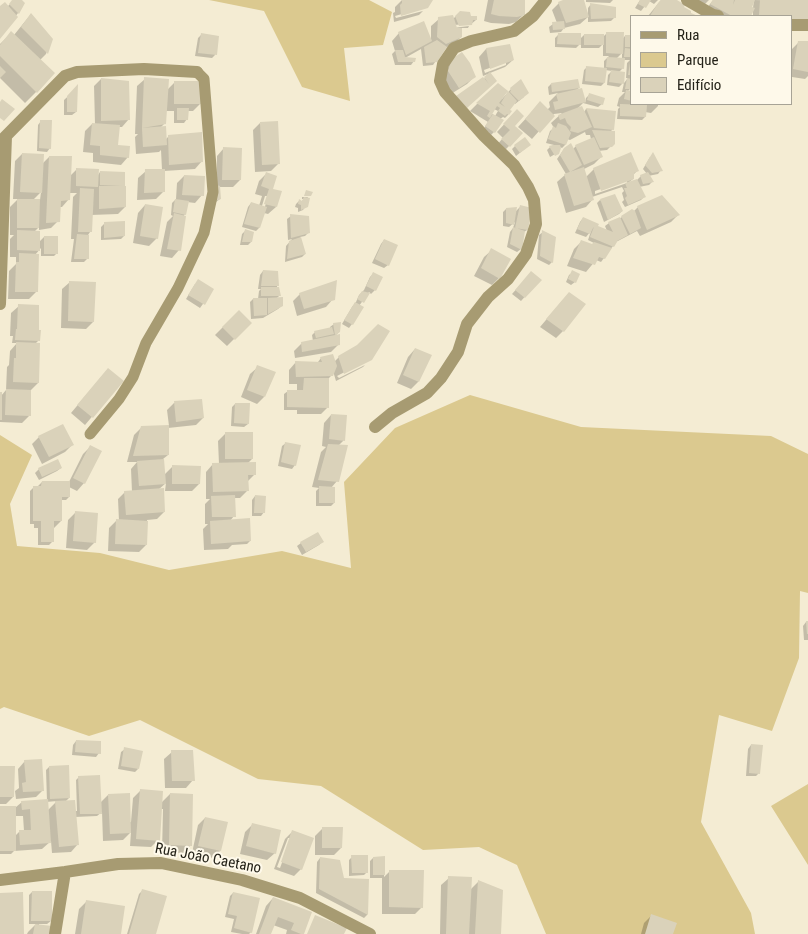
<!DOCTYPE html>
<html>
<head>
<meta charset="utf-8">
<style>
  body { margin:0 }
  #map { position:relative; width:808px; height:934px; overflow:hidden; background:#f4ecd3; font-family:"Roboto Condensed",sans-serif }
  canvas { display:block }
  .legend { position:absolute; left:630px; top:15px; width:162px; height:90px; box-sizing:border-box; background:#fef9ea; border:1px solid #a7a396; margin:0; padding:6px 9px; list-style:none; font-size:15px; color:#242218 }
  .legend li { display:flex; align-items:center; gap:10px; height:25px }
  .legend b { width:25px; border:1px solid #a7a396 }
</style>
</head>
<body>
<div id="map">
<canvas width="808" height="934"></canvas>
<ul class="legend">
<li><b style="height:6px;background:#a79b72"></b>Rua</li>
<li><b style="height:14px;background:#dbc98f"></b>Parque</li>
<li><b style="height:14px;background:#dad2ba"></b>Edifício</li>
</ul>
</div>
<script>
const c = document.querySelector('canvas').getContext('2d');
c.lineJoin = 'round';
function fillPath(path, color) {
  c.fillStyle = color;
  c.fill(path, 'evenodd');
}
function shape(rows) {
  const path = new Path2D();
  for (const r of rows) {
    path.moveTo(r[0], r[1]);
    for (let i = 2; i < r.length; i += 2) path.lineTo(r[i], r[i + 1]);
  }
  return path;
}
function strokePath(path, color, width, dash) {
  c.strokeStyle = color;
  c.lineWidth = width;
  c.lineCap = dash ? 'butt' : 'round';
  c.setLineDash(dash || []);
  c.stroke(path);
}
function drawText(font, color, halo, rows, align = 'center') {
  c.font = font + ' "Roboto Condensed",sans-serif';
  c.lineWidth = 4;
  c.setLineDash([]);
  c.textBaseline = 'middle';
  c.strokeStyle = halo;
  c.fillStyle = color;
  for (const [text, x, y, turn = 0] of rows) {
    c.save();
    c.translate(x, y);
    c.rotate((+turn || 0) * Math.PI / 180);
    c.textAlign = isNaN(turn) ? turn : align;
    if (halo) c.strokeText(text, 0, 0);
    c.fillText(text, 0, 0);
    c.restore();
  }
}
const green = shape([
  [209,0,369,0,392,12,383,45,344,48,350,101,302,87,264,11],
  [470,395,581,427,771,436,808,454,808,593,800,591,799,658,772,731,719,715,701,822,751,913,755,934,546,934,517,865,479,847,423,850,321,786,258,779,140,720,89,736,4,707,0,709,0,435,32,455,10,504,17,546,100,553,169,570,282,551,351,568,344,482,395,428],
  [808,784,808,865,771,806]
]);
const shadow = shape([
  [14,0,20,0,18,13,0,37,0,8,7,7],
  [402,0,432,0,426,7,395,16,396,18,423,11,419,15,394,22,393,13,395,12,395,7],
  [488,0,526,0,524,0,524,14,516,22,509,24,491,23,484,21],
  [567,0,583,0,588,15,588,8,591,4,615,17,611,21,588,22,588,17,580,24,564,28,561,32,550,33,549,27,553,24,557,23,552,10,559,3],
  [586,0,613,0,610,3,586,2],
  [640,0,658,0,654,4,649,1,641,11,635,8],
  [661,0,674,0,689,13,695,16,648,16],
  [688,0,709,0,700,9],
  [713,0,754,0,750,8,753,8,754,0,808,1,792,27,792,16,753,16,753,9,750,16,712,16,704,12],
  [460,12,476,20,470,25,470,24,452,25,453,28,469,26,468,28,461,28,461,37,454,44,445,48,433,65,423,66,421,49,405,58,414,61,411,65,395,65,392,54,395,51,392,41,399,33,431,40,431,26,439,19,453,19],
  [31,14,51,39,46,54,40,60,36,92,25,103,0,78,0,44,11,33,14,35],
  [607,33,622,39,625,36,632,36,632,79,630,89,628,91,632,92,632,104,658,104,658,106,651,113,645,112,645,117,642,120,617,119,618,109,620,107,617,106,619,98,625,92,622,92,624,83,628,78,626,78,627,63,630,60,623,60,623,68,619,72,622,84,619,87,607,85,608,75,612,71,605,70,604,83,601,86,582,84,584,70,587,67,604,69,604,61,609,56,603,56,603,44,599,48,581,48,581,43,576,48,555,47,555,38,558,35,580,39,584,35,603,37],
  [622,53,622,59,617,58],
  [201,35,218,37,215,55,212,58,195,56,198,38],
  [798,43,808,43,808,76,805,79,792,77,792,49],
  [509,45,513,60,505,67,490,73,489,86,484,79,488,74,483,76,479,57,486,49],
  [506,62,506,65,485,73,484,70],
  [453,60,474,77,467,84,451,94,441,79,445,67],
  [101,79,129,119,122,127,118,127,116,146,128,157,121,165,93,162,93,153,83,152,85,131,92,124,95,124,94,86],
  [145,79,167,90,174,83,201,103,193,111,187,111,187,119,184,123,174,123,174,111,166,111,165,123,160,128,166,139,169,136,202,161,195,169,164,171,163,192,156,199,137,200,138,178,146,171,162,170,161,150,159,152,136,154,135,137,138,134,135,134,137,86],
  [551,84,579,88,575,91,581,89,585,103,586,98,589,95,602,104,598,107,583,103,576,110,584,112,586,109,615,112,613,129,610,132,614,143,607,150,598,151,601,157,594,164,584,169,586,177,594,169,638,170,633,175,633,179,628,183,637,180,641,176,647,174,643,169,650,157,661,170,658,174,648,176,652,182,649,185,639,187,644,197,641,200,625,207,622,202,624,200,622,193,624,191,622,187,592,197,593,199,586,207,566,213,557,182,566,174,557,159,564,149,573,149,576,146,591,139,590,135,586,135,585,132,570,140,567,139,565,145,562,148,560,147,557,153,550,157,547,150,550,147,554,145,546,143,550,131,554,128,551,123,562,113,554,114,532,139,518,127,540,103,547,110,550,107,549,102,558,93,549,95,548,87],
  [627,180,627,183,595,194,595,191],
  [77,88,76,112,72,115,64,115,64,100],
  [511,89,524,97,515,104,514,103,508,110,508,115,505,118,503,117,500,119,494,132,491,135,483,130,488,122,470,111,477,104,502,99],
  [494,109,498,111,495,116,491,113],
  [510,118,513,126,509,146,502,153,495,147,503,138,497,132],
  [41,121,50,148,47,152,37,151,38,125],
  [260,123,278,164,271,171,255,172,253,130],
  [515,146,526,148,516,156,512,149],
  [224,148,240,180,233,187,219,187,220,199,216,202,217,156],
  [22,154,42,164,49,157,70,176,77,169,98,175,100,172,124,173,125,207,118,214,91,215,90,232,88,235,88,258,84,262,71,262,74,239,71,239,73,197,77,193,69,193,69,199,62,207,59,207,58,221,51,228,39,230,39,227,34,232,39,232,39,230,39,242,44,237,57,253,54,256,41,256,41,248,35,255,36,292,29,299,8,299,9,271,16,264,16,257,10,257,10,239,14,235,10,235,10,207,18,199,13,199,15,161],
  [41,192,40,200,33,200],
  [266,174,276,207,268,214,264,213,259,228,256,231,242,227,248,207,251,203,259,206,262,196,255,194,259,181],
  [265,196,268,196,264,210,261,209],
  [184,176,202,195,195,203,187,202,185,214,183,217,179,250,172,258,160,256,167,222,173,216,171,215,172,203,176,199,177,183],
  [302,197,308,197,307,199,306,206,303,210,298,212,298,208,295,207,296,204,299,201,301,202,304,199,302,199],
  [600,200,622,211,619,214,604,222,597,203],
  [145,205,157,238,149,246,133,243,138,213],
  [520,207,527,230,524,232,521,249,517,252,507,247,510,232,513,228,515,222,509,227,503,226,503,212,506,209,515,212],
  [638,207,678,215,671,222,640,236,637,231,616,242,601,262,596,260,586,272,567,266,574,249,582,241,592,245,594,243,588,240,591,231,586,237,575,233,580,222,583,218,596,226,607,231,605,226,609,223,619,219,622,217,633,212],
  [291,216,308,233,305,236,300,237,305,254,302,257,285,262,286,246,292,239,288,240,287,219],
  [104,224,124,236,121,239,101,240,101,227],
  [245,231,251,242,248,245,240,245,242,234],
  [543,232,552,262,549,265,537,259,539,235],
  [384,240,388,265,384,268,372,263,381,244],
  [492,250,499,278,492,285,474,276,484,257],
  [263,271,277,272,277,287,280,295,277,298,281,306,278,309,263,318,251,319,250,302,253,299,258,299,259,291,261,289,258,289,260,275],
  [573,272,575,282,571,285,566,282,569,275],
  [374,273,375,290,371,294,369,292,359,306,352,324,349,328,342,324,352,307,356,302,359,295,364,290,370,277],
  [528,276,540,280,521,301,512,294],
  [70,282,93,322,86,329,61,328,62,289],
  [195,284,213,290,200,308,186,299],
  [300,294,333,299,326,307,297,316,293,301],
  [562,301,563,331,556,338,540,327],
  [19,306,39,340,35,344,38,383,30,391,29,416,22,423,0,422,0,393,1,396,6,390,7,367,9,365,10,351,17,343,12,343,13,336,10,336,11,313],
  [239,311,250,323,227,346,215,335],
  [334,324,339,332,334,337,339,344,331,352,295,358,294,351,302,343,313,341,312,335,315,332,330,329,330,327],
  [415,349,430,356,418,382,411,389,397,383,408,357],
  [339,357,368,360,337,376,339,378,365,365,363,367,336,381,333,371,332,375,328,379,328,407,321,414,297,414,297,410,284,410,284,394,288,391,297,391,297,384,289,384,289,370,296,362,318,363,318,362,321,358,334,362],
  [258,367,264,397,257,404,241,397,250,374],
  [108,369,122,381,85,425,71,413],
  [201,400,203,418,196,425,168,428,168,455,163,459,164,475,173,466,199,484,192,491,165,491,166,483,158,490,164,512,157,519,147,520,146,545,139,552,108,551,109,528,116,521,119,521,118,499,125,492,132,492,131,469,137,462,127,462,134,435,142,427,169,426,167,410,174,403],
  [235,404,248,424,244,427,231,426,232,407],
  [331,415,344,440,338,446,337,481,331,488,334,503,331,506,316,506,316,491,319,488,312,487,321,452,326,447,322,446,324,423],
  [226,433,252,459,247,464,255,474,247,482,247,491,240,498,234,498,234,516,230,521,250,541,247,544,232,545,228,549,204,550,203,529,208,524,205,524,205,504,210,499,206,499,206,472,213,464,219,464,218,441],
  [39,437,72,445,65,452,42,464,32,444],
  [286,443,295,465,292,469,278,466,282,446],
  [90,447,84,483,77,491,69,487,69,497,66,500,61,500,61,521,54,528,52,542,49,545,38,545,38,528,34,528,34,524,30,524,30,491,34,487,37,487,42,482,69,482,83,454],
  [57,461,61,468,57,471,39,480,35,473,39,469],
  [255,496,264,512,261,516,252,516,252,500],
  [75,513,95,542,87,550,66,548,68,520],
  [318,534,322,542,319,545,302,555,297,546,301,543],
  [806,622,808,622,808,640,804,640,803,626],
  [76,741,99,753,96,757,72,755,73,745],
  [751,745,759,773,756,776,746,776,748,749],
  [125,749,138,769,135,772,118,769,121,752],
  [172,752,193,780,186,788,165,788,164,759],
  [25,761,43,790,36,797,16,799,15,791,19,788,18,769],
  [0,767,13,797,6,804,0,804],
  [49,767,69,798,65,802,75,811,77,811,76,780,79,777,100,803,108,795,129,822,131,822,133,798,140,791,161,803,170,794,191,845,184,853,162,852,163,809,160,809,158,840,151,847,130,846,131,832,123,840,103,841,102,812,97,816,75,817,78,844,71,852,52,853,51,841,42,849,14,851,11,854,0,854,0,807,16,807,22,802,47,801,46,770],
  [57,801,47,811,46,802],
  [15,816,23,816,24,831,19,832,15,836],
  [205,818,220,851,213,858,192,853,198,825],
  [252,825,275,853,267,860,240,854,245,832],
  [323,828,341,848,334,855,315,855,315,836],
  [293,831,301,869,294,876,274,869,285,839],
  [288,838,291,838,280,868,277,867],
  [352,857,367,872,364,875,349,876,349,860],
  [320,858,344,879,368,880,367,915,364,918,316,893,317,862],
  [373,858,384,858,384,877,390,871,422,907,415,914,382,914,382,878,370,878,370,861],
  [449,878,470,890,478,882,500,934,440,934,441,885],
  [143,890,155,934,127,934,139,894],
  [32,892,51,921,47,924,39,924,39,926,50,934,27,934,28,932,36,924,29,924,29,895],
  [233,893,251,932,249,934,242,934,231,932,234,919,225,917,230,896],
  [273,898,310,912,303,934,286,934,287,930,273,925,270,934,256,934,266,906],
  [86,902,119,934,75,934,79,909],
  [652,915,671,934,641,934,644,923]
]);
const building = shape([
  [12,0,22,0,25,3,19,14,9,4],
  [402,0,433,0,428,8,401,16,400,5,402,3],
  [494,0,525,0,525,15,517,17,499,16,491,14],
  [563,0,584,0,589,17,566,23,558,2],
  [640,0,651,0,646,8,638,4],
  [661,0,677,0,685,5,684,7,691,11,691,13,698,16,650,16,658,3],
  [713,0,734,0,733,5,735,0,755,0,752,7,755,8,751,16,732,16,710,4],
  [760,0,808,0,808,20,792,21,792,16,759,16],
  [5,2,18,17,0,39,0,6],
  [590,3,616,7,616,18,591,19],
  [460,11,470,12,471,16,477,16,477,20,473,20,472,25,459,26,455,16],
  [31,13,53,39,48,54,21,27],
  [453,15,457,28,462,28,462,37,446,44,437,37,438,17],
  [424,21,432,41,406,55,398,32],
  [564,21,565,29,553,30,552,22],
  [11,31,55,73,37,93,0,56,0,45],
  [606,32,624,32,623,54,606,53],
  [201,33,219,36,217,55,198,53],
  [558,33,581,33,581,45,557,44],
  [584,34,604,34,604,45,584,45],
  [625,35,632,35,632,47,625,47],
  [437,40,447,47,437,62,426,63,424,47],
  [798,41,808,41,808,72,793,69],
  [510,44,514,60,490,69,486,48],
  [625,48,632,49,632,75,628,75,631,57,624,57],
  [395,50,403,50,405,57,416,58,415,62,398,62],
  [462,52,470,63,476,77,459,88,448,71,452,59],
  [607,57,625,58,624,69,606,67],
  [0,66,6,72,0,78],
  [586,66,607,68,605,83,585,81],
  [611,70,625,72,624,84,609,82],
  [490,72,497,81,467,108,456,96,483,77,489,84,484,77],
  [144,77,169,79,166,124,142,128],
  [101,78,129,81,130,120,101,121],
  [627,78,632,79,631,89,625,89],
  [521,79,529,93,519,101,510,92,511,90,510,88],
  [578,79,580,88,552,92,551,83],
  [174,81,202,81,202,104,174,104],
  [498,83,508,91,499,103,505,107,501,103,508,91,517,101,510,110,512,111,509,115,507,114,505,116,498,111,500,108,497,106,490,118,487,116,490,111,476,103],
  [78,84,77,112,67,112,67,96],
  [582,88,586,102,555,110,553,102,558,101,556,94],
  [626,90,632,91,632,101,624,99],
  [589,93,605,98,603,105,587,100],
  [2,99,15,109,4,121,0,118,0,102],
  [540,101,555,116,540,133,525,119],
  [620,104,647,105,646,117,620,116],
  [582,106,592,127,578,133,570,131,571,127,567,123,565,118,560,120,558,115],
  [177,108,189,108,188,120,177,120],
  [586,108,616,111,614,130,594,128],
  [517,109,524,116,515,126,523,133,510,147,501,139,510,130,503,124],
  [493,114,504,120,495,133,485,126],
  [40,120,52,120,51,149,39,148],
  [278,121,280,164,262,165,260,122],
  [92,123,120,125,118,145,130,146,129,158,100,155,100,146,90,145],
  [558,123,566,126,571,133,566,145,548,139,553,126,556,128],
  [166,126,167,145,143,147,142,128],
  [592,130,615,131,615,144,612,147,600,148],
  [202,132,203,162,169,165,168,135],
  [525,137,531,145,520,153,514,145],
  [594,137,603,157,584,165,575,145],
  [571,143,582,165,570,172,560,155,564,148],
  [553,145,560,145,561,148,559,154,555,156,549,146],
  [223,147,242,148,241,180,222,180],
  [631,152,639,171,634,173,634,179,601,191,593,168],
  [653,152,663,171,652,173,645,165],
  [22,153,44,154,42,193,20,192],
  [49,156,72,156,70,200,61,201,60,222,46,223],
  [584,167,594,200,574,206,564,174],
  [76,168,99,169,98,187,76,186],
  [145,169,165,169,165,192,144,193],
  [100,171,125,172,125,186,126,186,126,207,99,209,99,186,122,186,100,185],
  [266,172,277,176,273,189,282,191,277,207,264,204,269,189,261,186],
  [648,172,654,182,643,184,640,175],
  [184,175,205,176,204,196,182,195],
  [637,179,646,197,628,205,625,198,627,196,624,188,627,188,625,183],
  [215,185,220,186,221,199,215,201],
  [80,188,94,189,92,232,78,232],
  [306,190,313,192,311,196,304,196],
  [615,194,623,211,608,220,600,199],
  [662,195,680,215,647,230,637,206],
  [304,197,310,198,308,207,301,210,301,205,298,204,299,199,302,201],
  [17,199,40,199,39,228,17,228],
  [175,199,189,201,186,215,173,212],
  [251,202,267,207,260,228,244,224],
  [145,204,163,207,158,239,140,236],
  [520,205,532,208,528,230,515,228],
  [517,207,514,225,506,223,506,208],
  [632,209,635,211,641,228,630,234,621,216],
  [174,213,186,216,181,251,167,249],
  [290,214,309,216,310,233,291,238],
  [583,217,599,224,598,226,613,232,608,222,620,217,628,235,617,241,617,242,614,247,590,237,594,227,593,228,590,234,577,229],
  [125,221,125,236,104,238,104,222],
  [513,227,525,231,522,250,510,244],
  [245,229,254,232,252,242,242,242],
  [17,230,40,231,40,251,17,250],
  [542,230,556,237,553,263,540,256],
  [77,234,89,235,89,259,74,259],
  [44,236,58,236,58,254,44,254],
  [301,237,306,254,287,259,289,241],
  [384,239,398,245,389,266,375,259],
  [581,240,592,244,594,242,612,248,605,259,599,257,595,265,573,258],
  [491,248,511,259,500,279,481,268],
  [19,253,39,254,38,292,15,292,16,262,19,262],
  [263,270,278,271,279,286,261,286],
  [572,270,580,274,576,283,568,279],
  [531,271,542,280,525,298,515,290],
  [373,272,383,277,376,291,366,286],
  [198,279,214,289,205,305,188,295],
  [337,280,335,300,304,309,299,293],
  [69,281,96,282,94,322,68,321],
  [261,287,279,287,281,296,261,296],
  [362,291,370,293,364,303,357,299],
  [569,292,586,304,564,332,546,319],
  [283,297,283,306,268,314,268,298],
  [253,298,267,298,267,315,254,316],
  [355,302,364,307,353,325,344,320],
  [18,304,39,305,39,330,41,330,40,341,15,340,16,329,17,329],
  [239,310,252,323,235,340,222,327],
  [341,322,340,332,335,335,333,323],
  [378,324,390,331,372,360,344,374,338,356,357,345],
  [332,327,334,334,316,338,314,331],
  [340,334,340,345,302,352,301,342],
  [16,342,40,343,39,383,13,382,14,358,16,358],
  [415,348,432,355,419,382,403,375],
  [333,354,337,366,333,376,296,377,295,361,322,362,320,357],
  [257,365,276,372,265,397,247,390],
  [108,368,124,381,93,418,77,405],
  [304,378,329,378,329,408,287,407,287,390,303,390],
  [6,389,31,390,31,416,5,415],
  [0,392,2,392,2,420,0,420],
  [202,399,204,418,176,422,174,401],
  [235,403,250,403,249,424,234,423],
  [331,414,347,415,345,441,329,439],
  [63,424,74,445,49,457,38,436],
  [169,425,169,455,133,456,141,426],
  [225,432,253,432,253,459,225,459],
  [285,442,301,445,296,466,281,462],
  [328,444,348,445,339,482,318,480],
  [90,445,102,451,85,484,73,478],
  [58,459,62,468,42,477,38,468],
  [164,459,166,484,139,486,137,461],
  [256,462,256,475,248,475,249,491,213,492,212,463],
  [172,465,201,466,200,484,172,484],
  [42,481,70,481,70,497,62,497,62,521,54,521,54,542,41,542,41,521,33,521,33,486,41,486],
  [319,486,335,487,335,503,319,503],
  [164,488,165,512,126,515,124,491],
  [235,495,236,517,212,517,211,496],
  [255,495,266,496,265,513,254,513],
  [75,511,98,513,96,543,73,541],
  [250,518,251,541,211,544,210,521],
  [116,519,148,521,147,545,115,544],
  [318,532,324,542,306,552,300,542],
  [806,621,808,621,808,634,807,634],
  [76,740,101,741,101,754,75,752],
  [751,744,763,745,760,774,749,773],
  [124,747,143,751,139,769,121,766],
  [171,750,193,750,195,781,172,781],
  [42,759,44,791,23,792,22,783,26,782,24,760],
  [69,765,70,798,50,799,49,766],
  [0,766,15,766,14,797,0,797],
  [100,775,102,814,80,814,78,776],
  [140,789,163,791,160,841,136,839],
  [130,793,131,833,110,834,108,794],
  [170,793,193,794,192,846,169,845],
  [48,799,51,843,20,845,19,830,31,830,30,809,22,810,21,801],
  [75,800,79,845,59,847,55,801],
  [0,806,16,806,16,851,0,851],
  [205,817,228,822,221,851,198,846],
  [252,823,281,830,276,854,246,846],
  [322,827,343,827,342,848,322,848],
  [292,830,314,838,302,870,281,862],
  [351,855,368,855,368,873,352,873],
  [385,856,385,875,373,875,373,857],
  [320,857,340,860,344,878,369,879,368,915,319,889],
  [389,870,424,870,423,908,389,907],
  [448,876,472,877,469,934,446,934],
  [478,880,503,890,501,934,475,934],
  [142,889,167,896,156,934,129,934],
  [32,891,52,891,52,921,31,921],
  [23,892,24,934,0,934,0,893],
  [233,892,260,898,252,933,234,928,237,916,228,914],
  [273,897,312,912,304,934,301,934,291,930,294,923,278,917,271,934,259,934],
  [86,900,125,906,121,934,81,934],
  [651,914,677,923,673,934,645,934],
  [315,915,347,928,344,934,307,934],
  [35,924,52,926,51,934,33,934]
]);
const lane = shape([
  [90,434,119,399,133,377,146,343,178,288,204,233,213,192,204,79,197,72]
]);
const street = shape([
  [687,0,713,15,718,16],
  [792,25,808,25],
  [0,142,65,76,77,72,144,69,197,72],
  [0,304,6,136],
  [375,427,392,413,427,393,441,378,458,352,467,324,488,297,508,279,526,254,536,224,534,200,528,187,514,165,484,136,445,92,440,81,443,64,454,48,471,41,514,31,533,16,546,0],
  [0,880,65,872,118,864,161,863,242,880,300,898,370,934],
  [55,934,65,872]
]);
const streetNames = [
  ["Rua João Caetano",208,859,11]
];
fillPath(green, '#dbc98f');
fillPath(shadow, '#0003');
fillPath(building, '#dad2ba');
strokePath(lane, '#a79b72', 11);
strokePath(street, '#a79b72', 12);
drawText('15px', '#242218', '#fef9ea', streetNames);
</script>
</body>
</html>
